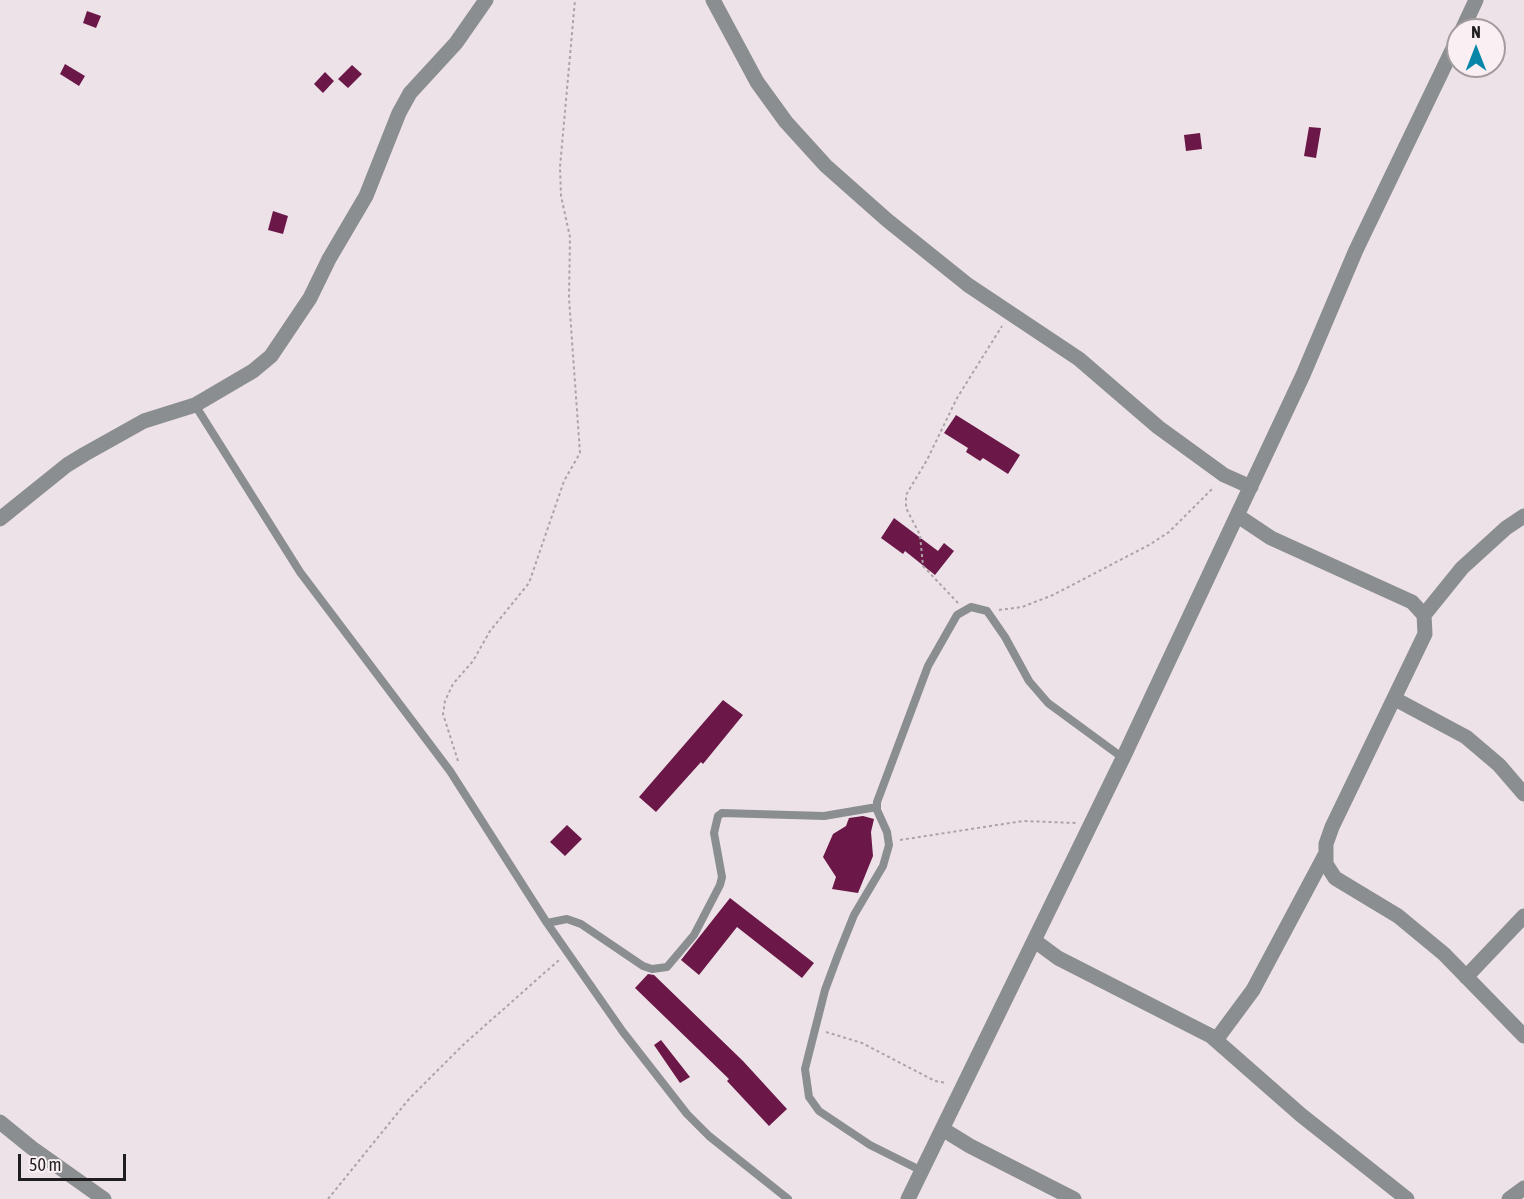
<!DOCTYPE html>
<html>
<head>
<meta charset="utf-8">
<style>
  body { margin:0 }
  #map { position:relative; width:1524px; height:1199px; overflow:hidden; background:#ede2e7; font-family:"Asap Condensed",sans-serif }
  canvas { display:block }
  .north { position:absolute; left:1446px; top:18px; width:60px; height:60px; box-sizing:border-box; background:#faf0f4; border:2px solid #a39c9f; border-radius:50%; rotate:0deg; font-size:16px; font-weight:700; line-height:24px; text-align:center; color:#211e1f }
  .north::after { content:''; display:block; margin:auto; width:21px; height:27px; background:#0786a9; clip-path:polygon(50% 0,100% 100%,50% 72%,0 100%) }
  .scale { position:absolute; left:18px; top:1154px; width:108px; height:27px; box-sizing:border-box; border:3px solid #211e1f; border-top:0; padding-left:8px; font-size:18px; line-height:21px; white-space:nowrap; color:#211e1f; -webkit-text-stroke:4px #faf0f4; paint-order:stroke }
</style>
</head>
<body>
<div id="map">
<canvas width="1524" height="1199"></canvas>
<div class="north">N</div>
<div class="scale">50 m</div>
</div>
<script>
const c = document.querySelector('canvas').getContext('2d');
c.lineJoin = 'round';
function fillPath(path, color) {
  c.fillStyle = color;
  c.fill(path, 'evenodd');
}
function shape(rows) {
  const path = new Path2D();
  for (const r of rows) {
    path.moveTo(r[0], r[1]);
    for (let i = 2; i < r.length; i += 2) path.lineTo(r[i], r[i + 1]);
  }
  return path;
}
function strokePath(path, color, width, dash) {
  c.strokeStyle = color;
  c.lineWidth = width;
  c.lineCap = dash ? 'butt' : 'round';
  c.setLineDash(dash || []);
  c.stroke(path);
}
const building = shape([
  [87,11,101,16,96,28,83,23],
  [65,64,85,76,79,86,60,74],
  [352,65,362,74,348,88,338,79],
  [325,72,334,81,323,93,314,84],
  [1309,127,1321,128,1316,158,1304,156],
  [1200,133,1202,149,1186,151,1184,135],
  [273,211,288,216,283,234,268,230],
  [956,415,1020,455,1008,474,983,458,980,461,966,452,968,448,944,433],
  [894,518,938,551,944,543,954,551,935,575,905,551,903,554,881,538],
  [723,700,743,715,703,764,701,762,656,812,639,797],
  [863,816,874,819,871,832,873,856,858,893,832,889,836,877,823,857,833,834,846,826,849,818],
  [567,825,582,839,565,856,550,842],
  [730,898,814,963,802,978,737,927,699,975,681,960],
  [648,974,654,975,743,1061,787,1109,769,1126,727,1081,729,1079,635,988],
  [661,1040,690,1077,680,1083,654,1045]
]);
const path = shape([
  [958,603,923,566,920,535,906,508,906,495,927,460,957,398,1002,326],
  [999,610,1022,607,1053,595,1149,545,1169,532,1214,487],
  [458,761,443,714,445,701,453,684,473,661,490,631,529,583,564,481,580,453,569,298,570,237,561,196,560,167,575,0],
  [900,840,1023,821,1076,823],
  [826,1032,862,1043,935,1081,947,1083],
  [328,1199,409,1099,463,1045,559,960]
]);
const service = shape([
  [195,405,300,572,450,771,547,923,567,919,581,924,643,966,652,969,667,967,694,935,720,885,722,877,714,833,718,816,722,813,824,816,877,807],
  [547,923,623,1032,687,1114,709,1136,788,1199],
  [922,1171,870,1145,819,1111,809,1097,805,1069,825,990,838,955,854,915,883,866,889,845,887,832,877,810,877,802,928,666,957,615,971,607,987,611,1005,637,1029,681,1048,703,1123,758]
]);
const minor = shape([
  [713,0,757,82,786,122,826,166,887,220,968,285,1079,359,1158,427,1224,475,1251,487],
  [1462,30,1476,0],
  [1238,516,1271,538,1412,602,1424,615,1425,634,1332,827,1326,844,1326,864,1335,878,1398,916,1444,954,1524,1036],
  [0,519,67,465,85,454,144,421,195,405,253,371,271,356,310,298,329,259,366,196,399,113,410,93,456,43,486,0],
  [1424,615,1462,568,1506,528,1524,516],
  [1395,699,1466,737,1499,765,1524,794],
  [1035,941,1058,958,1211,1036,1301,1115,1407,1199],
  [1466,977,1524,916],
  [1216,1040,1253,990,1325,855],
  [0,1122,32,1148,104,1199],
  [944,1130,970,1146,1074,1199],
  [908,1199,1123,758,1303,375,1356,250,1458,38],
  [1509,1199,1524,1188]
]);
fillPath(building, '#6b1849');
strokePath(path, '#aba3a7', 2, [3, 3]);
strokePath(service, '#8a8e90', 8);
strokePath(minor, '#8a8e90', 15);
</script>
</body>
</html>
